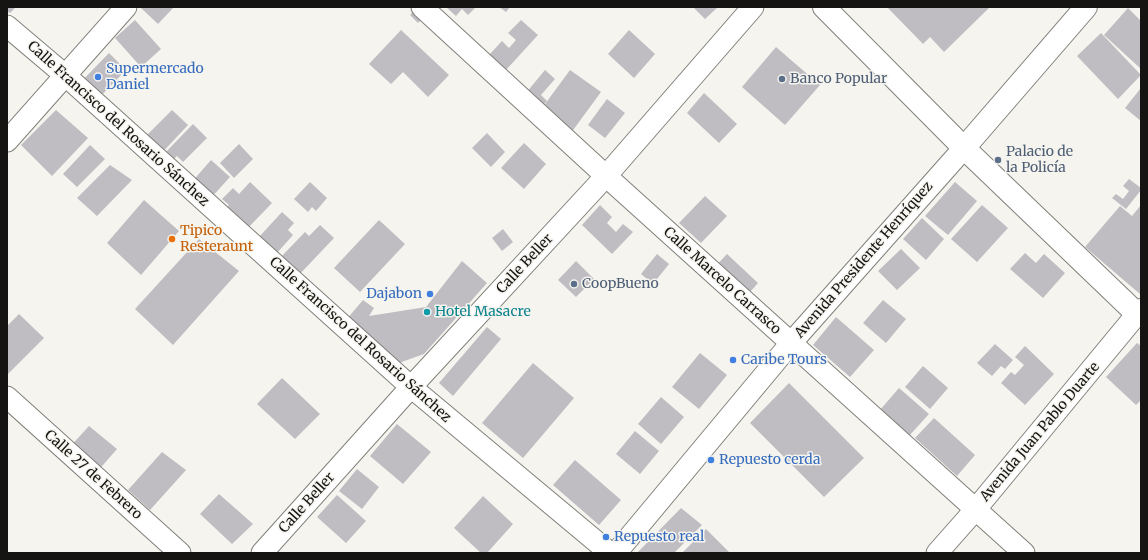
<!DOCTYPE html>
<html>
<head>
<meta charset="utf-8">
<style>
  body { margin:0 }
  #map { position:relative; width:1148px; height:560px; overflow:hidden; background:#f5f4ee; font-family:Merriweather,serif }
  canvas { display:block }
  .frame { position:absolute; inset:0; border:8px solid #151413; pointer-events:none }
</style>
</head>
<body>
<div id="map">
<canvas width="1148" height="560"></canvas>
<div class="frame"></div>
</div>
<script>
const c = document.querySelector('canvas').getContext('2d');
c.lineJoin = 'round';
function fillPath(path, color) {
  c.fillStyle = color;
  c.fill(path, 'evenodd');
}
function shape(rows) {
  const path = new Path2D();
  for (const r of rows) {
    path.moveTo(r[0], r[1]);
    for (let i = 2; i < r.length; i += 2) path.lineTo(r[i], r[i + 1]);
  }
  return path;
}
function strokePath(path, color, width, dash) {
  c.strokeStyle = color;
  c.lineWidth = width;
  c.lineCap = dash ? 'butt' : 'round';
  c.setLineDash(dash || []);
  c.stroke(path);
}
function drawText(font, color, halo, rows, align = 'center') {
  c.font = font + ' Merriweather,serif';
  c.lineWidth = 3;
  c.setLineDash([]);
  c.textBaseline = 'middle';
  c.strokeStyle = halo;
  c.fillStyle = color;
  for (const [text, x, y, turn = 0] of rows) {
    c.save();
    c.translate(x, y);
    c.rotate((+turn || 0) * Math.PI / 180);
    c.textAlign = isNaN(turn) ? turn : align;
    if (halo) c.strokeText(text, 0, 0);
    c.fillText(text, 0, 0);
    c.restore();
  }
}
const building = shape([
  [7,7,16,7,10,13,7,11],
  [142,7,174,7,158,24,141,8],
  [446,7,476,7,468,15,462,9,456,16],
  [499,7,510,7,506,12],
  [693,7,718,7,705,19],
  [887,7,990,7,944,52,930,37,923,44],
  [1128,8,1141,21,1141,69,1104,35],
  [414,11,422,19,418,23,410,15],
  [135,20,161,49,141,67,115,38],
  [521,20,538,35,506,70,489,55,502,41,509,48,516,40,508,33],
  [401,30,449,75,428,97,403,72,391,84,369,64],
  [629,30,655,54,634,78,608,54],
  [1101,33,1141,75,1118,99,1077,56],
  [776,47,820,85,785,125,742,87],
  [109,53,126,70,95,102,78,85],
  [545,70,555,79,541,95,547,101,536,113,521,99],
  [570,70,601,92,568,137,537,115],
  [1141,88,1141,121,1125,108],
  [704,93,737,124,719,143,687,113],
  [607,99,625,113,605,138,588,125],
  [56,110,88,138,52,176,21,145],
  [172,110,188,125,158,157,141,141],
  [193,124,207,138,183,162,177,156,170,163,162,156],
  [487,133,505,152,491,167,472,148],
  [524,143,546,164,524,189,501,168],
  [239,144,253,159,234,178,220,163],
  [90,145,105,159,77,187,63,174],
  [211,160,230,177,209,200,191,183],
  [110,165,132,180,97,216,77,198],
  [1129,179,1141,188,1141,190,1126,209,1112,198,1116,194,1123,199,1129,191,1123,186],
  [250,182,272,203,246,230,224,210,229,205,222,199,233,188,239,194],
  [310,182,327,198,316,211,312,207,308,212,294,199],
  [955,182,977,201,948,235,925,216],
  [705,196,727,216,701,243,679,223],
  [144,200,179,231,141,275,107,243],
  [600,205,612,217,607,223,616,232,623,224,633,232,612,254,582,225],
  [982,205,1008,228,977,262,951,239],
  [1141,205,1141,293,1140,294,1085,247,1120,206,1132,216],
  [282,212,294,223,288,230,293,235,277,253,259,237],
  [922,218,944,239,926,260,903,239],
  [379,220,405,244,360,292,334,268],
  [320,225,334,238,297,277,279,259,305,232,309,236],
  [503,229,513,242,502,251,492,238],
  [199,239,239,271,173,345,135,309],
  [901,249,920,268,897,290,878,271],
  [1025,253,1036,263,1044,254,1065,273,1043,298,1010,269],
  [657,254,669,264,653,284,641,274],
  [727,254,758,283,742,301,710,272],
  [462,261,487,283,424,354,396,364,346,320,363,300,374,308,369,316,426,307],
  [576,261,594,279,576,297,558,280],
  [883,300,906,319,886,343,863,323],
  [19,314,44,338,7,375,7,326],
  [836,317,874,350,850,377,813,345],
  [487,327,501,339,453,396,439,383],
  [1137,343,1141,346,1141,400,1136,405,1106,377],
  [995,344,1013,360,1005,369,1001,366,992,376,977,363],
  [1025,346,1054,374,1025,405,1001,383,1011,372,1015,375,1024,365,1015,357],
  [700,353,727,375,699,409,672,387],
  [533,363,574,398,523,458,482,423],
  [923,366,948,388,930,409,905,387],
  [282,378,320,414,295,439,257,404],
  [789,383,864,458,824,497,750,423],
  [899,388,929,414,909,436,880,410],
  [661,397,684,417,661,444,638,424],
  [934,418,975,455,957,476,915,438],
  [397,424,431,452,403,484,370,456],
  [89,426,117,449,96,473,68,449],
  [635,431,659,451,640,474,616,454],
  [162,452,186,470,150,510,128,490],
  [575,460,621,500,599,525,553,485],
  [357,469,379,487,362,509,339,491],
  [219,494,253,524,232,544,200,514],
  [337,495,366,521,346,543,317,517],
  [483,496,513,524,487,553,481,553,454,528],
  [681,508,702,525,674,553,637,553],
  [706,529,730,553,682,553]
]);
const minor = shape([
  [422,7,606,176,1024,553],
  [7,26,66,76,411,387,610,553],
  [7,141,126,7],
  [7,397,180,553],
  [262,553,411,387,606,176,753,7],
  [616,553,791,343,964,148],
  [937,553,975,510,1137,314]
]);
const tertiary = shape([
  [964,148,1086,7]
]);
const primary = shape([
  [824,7,964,148,1137,314,1141,310]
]);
const markers = [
  [98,77,4,"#3f7fe0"],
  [782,79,4,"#5c6f8a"],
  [998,160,4,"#5c6f8a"],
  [172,239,4,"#e8710a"],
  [574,284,4,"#5c6f8a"],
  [430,294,4,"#3f7fe0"],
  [427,312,4,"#0f9aa8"],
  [733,360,4,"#3f7fe0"],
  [711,460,4,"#3f7fe0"],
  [606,537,4,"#3f7fe0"]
];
const shopNames = [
  ["Supermercado",106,69],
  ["Daniel",106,85],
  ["Dajabon",422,294,"right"],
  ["Caribe Tours",741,360],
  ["Repuesto cerda",719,460],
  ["Repuesto real",614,537]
];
const serviceNames = [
  ["Banco Popular",790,79],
  ["Palacio de",1006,152],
  ["la Policía",1006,168],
  ["CoopBueno",582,284]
];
const streetNames = [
  ["Calle Francisco del Rosario Sánchez",118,124,42],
  ["Avenida Presidente Henríquez",864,260,-49],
  ["Calle Beller",525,264,-47],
  ["Calle Marcelo Carrasco",722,281,42],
  ["Calle Francisco del Rosario Sánchez",360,340,42],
  ["Avenida Juan Pablo Duarte",1040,432,-50],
  ["Calle 27 de Febrero",93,475,42],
  ["Calle Beller",307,503,-48]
];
const foodNames = [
  ["Tipico",180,231],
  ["Resteraunt",180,247]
];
const cultureNames = [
  ["Hotel Masacre",435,312]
];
fillPath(building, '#bfbdc2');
strokePath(minor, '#81807b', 23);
strokePath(tertiary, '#81807b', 24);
strokePath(primary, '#81807b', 24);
strokePath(minor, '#fff', 21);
strokePath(tertiary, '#fff', 22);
strokePath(primary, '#fff', 22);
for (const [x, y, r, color] of markers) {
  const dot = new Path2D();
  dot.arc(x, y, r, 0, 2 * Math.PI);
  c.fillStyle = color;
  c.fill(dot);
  strokePath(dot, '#f5f4ee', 1.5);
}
drawText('14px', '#366cbe', '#f5f4ee', shopNames, 'left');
drawText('14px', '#4e5e75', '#f5f4ee', serviceNames, 'left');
drawText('14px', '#151413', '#f5f4ee', streetNames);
drawText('14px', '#c56008', '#f5f4ee', foodNames, 'left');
drawText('14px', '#0d838f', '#f5f4ee', cultureNames, 'left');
</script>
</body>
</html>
